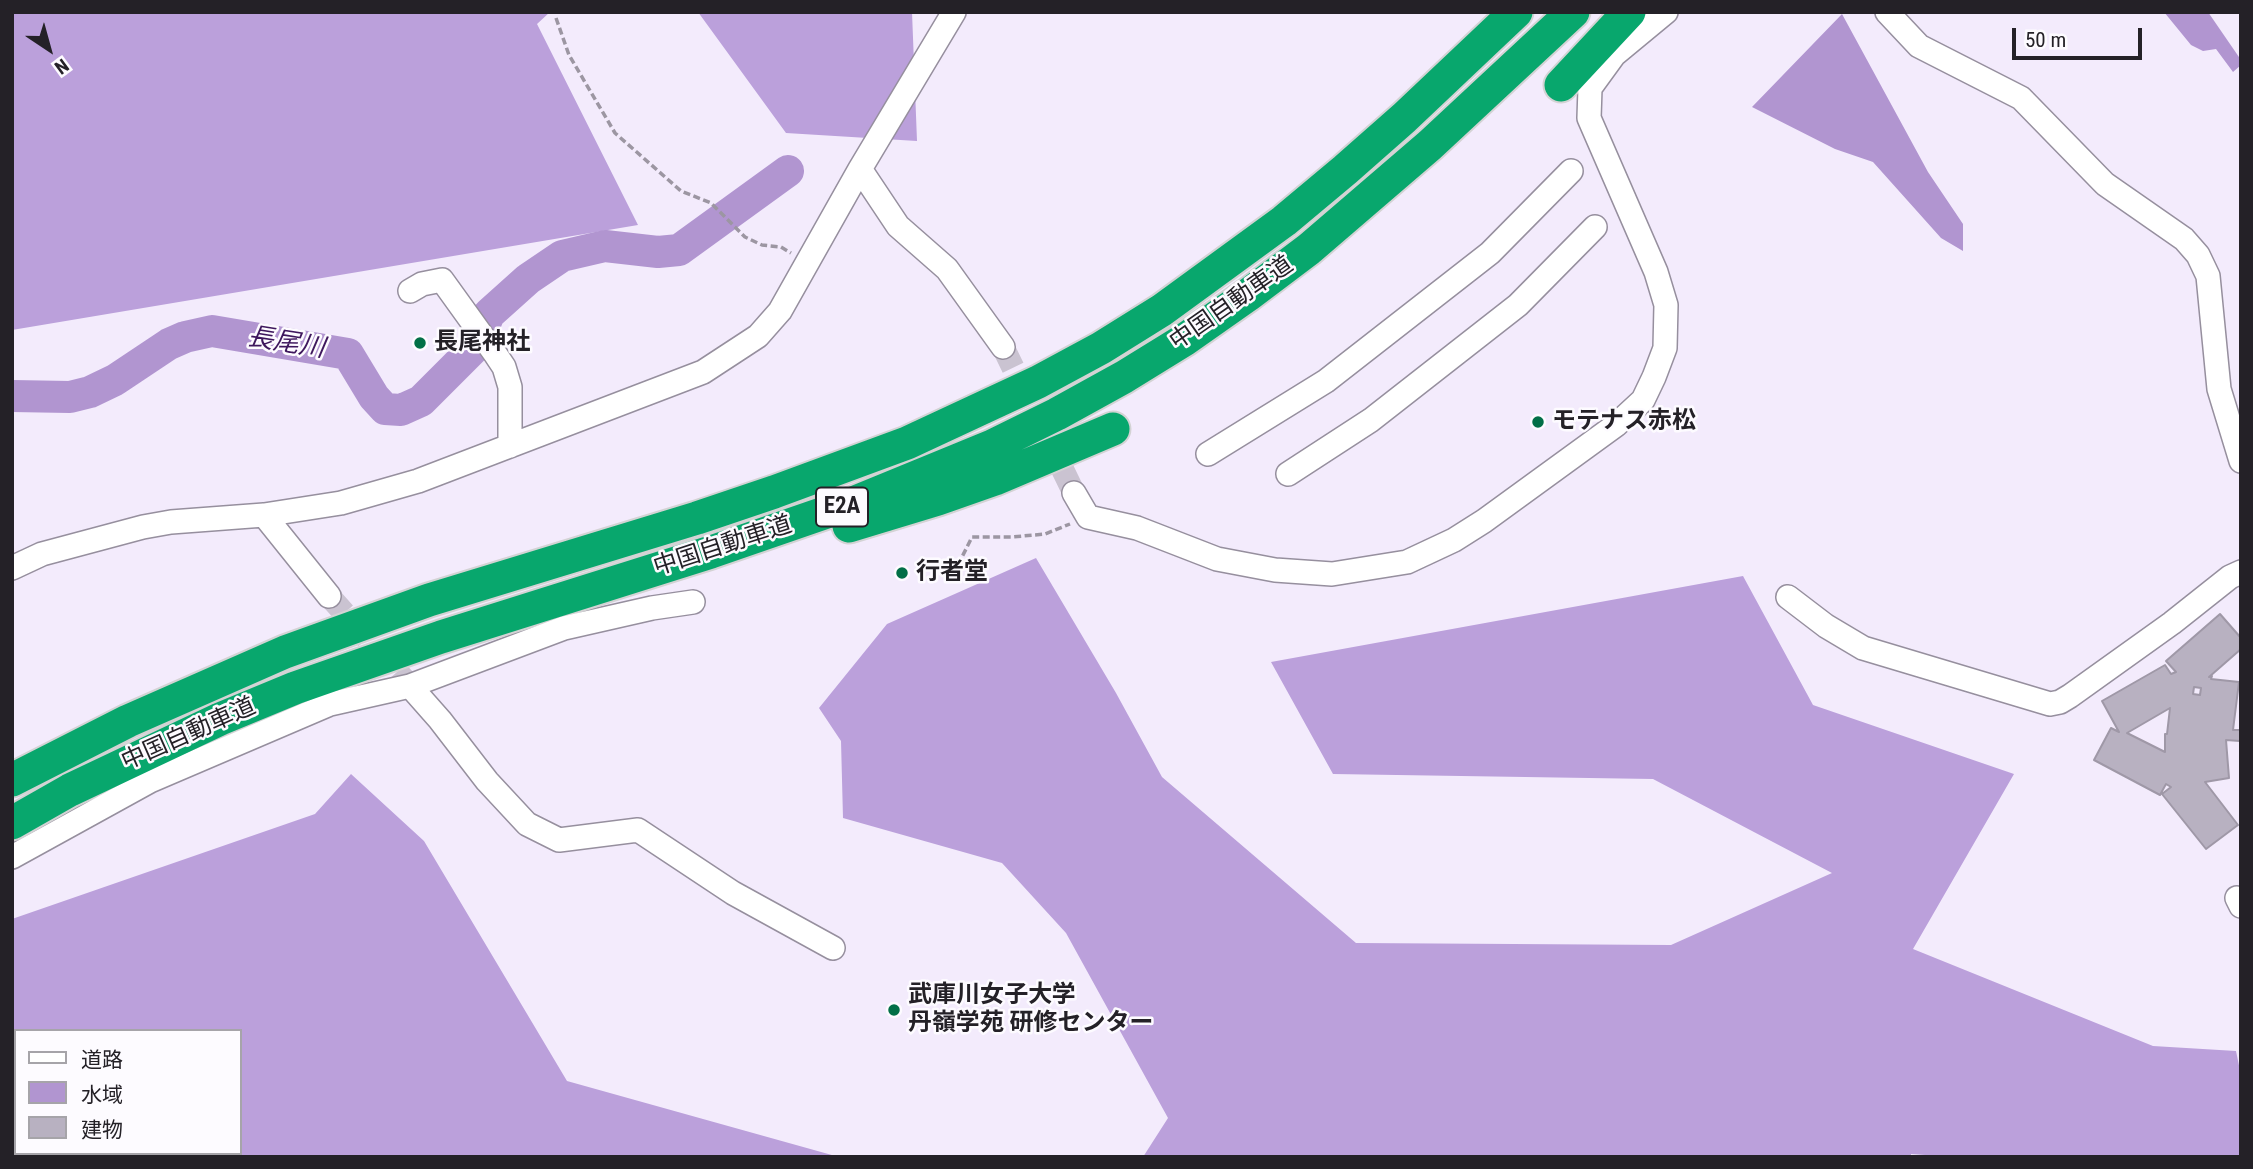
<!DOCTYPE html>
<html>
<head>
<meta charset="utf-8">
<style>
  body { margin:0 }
  #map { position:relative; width:2253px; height:1169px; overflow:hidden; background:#f3ebfc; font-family:"Roboto Condensed","Noto Sans JP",sans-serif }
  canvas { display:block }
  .frame { position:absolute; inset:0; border:14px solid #242127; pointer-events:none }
  .legend { position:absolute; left:14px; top:1029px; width:228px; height:126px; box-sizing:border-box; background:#fdfbff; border:2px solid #a6a4a9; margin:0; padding:9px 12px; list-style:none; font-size:21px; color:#242127 }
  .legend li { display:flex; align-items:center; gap:14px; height:35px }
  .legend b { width:35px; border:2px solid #a6a4a9 }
  .north { position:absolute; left:14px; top:14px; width:70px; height:70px; -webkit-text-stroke:5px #fdfbff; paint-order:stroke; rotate:144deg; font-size:19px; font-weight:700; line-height:28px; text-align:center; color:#242127 }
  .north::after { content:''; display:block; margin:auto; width:24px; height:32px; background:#242127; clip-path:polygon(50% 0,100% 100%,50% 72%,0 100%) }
  .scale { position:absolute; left:2012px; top:28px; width:130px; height:32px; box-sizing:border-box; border:4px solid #242127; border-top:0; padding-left:9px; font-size:21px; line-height:24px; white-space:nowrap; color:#242127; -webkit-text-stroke:5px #fdfbff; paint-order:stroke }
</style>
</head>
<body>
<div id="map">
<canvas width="2253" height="1169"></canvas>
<div class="frame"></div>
<ul class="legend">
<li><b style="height:9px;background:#fff"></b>道路</li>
<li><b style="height:19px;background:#b195d0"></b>水域</li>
<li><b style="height:19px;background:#b8b1c1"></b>建物</li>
</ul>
<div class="north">N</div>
<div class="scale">50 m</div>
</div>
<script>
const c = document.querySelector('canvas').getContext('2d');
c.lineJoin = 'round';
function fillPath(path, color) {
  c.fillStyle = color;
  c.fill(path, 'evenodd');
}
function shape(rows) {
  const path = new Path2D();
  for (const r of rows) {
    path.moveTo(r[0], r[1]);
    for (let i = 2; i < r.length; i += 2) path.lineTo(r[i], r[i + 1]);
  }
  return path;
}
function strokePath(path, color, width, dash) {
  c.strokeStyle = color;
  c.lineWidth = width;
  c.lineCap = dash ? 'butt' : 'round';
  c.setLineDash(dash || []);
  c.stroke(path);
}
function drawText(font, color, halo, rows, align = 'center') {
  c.font = font + ' "Roboto Condensed","Noto Sans JP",sans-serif';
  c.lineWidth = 5;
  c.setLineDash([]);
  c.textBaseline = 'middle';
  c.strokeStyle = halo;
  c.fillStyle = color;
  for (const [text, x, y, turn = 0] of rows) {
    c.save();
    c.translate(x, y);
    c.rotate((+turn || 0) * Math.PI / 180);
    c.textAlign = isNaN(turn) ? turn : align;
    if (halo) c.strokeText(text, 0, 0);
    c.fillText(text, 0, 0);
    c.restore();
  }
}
const forest = shape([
  [12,12,550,12,537,24,638,225,12,330],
  [698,12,912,12,917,141,786,133],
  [1036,558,1116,693,1162,777,1356,943,1671,945,1832,873,1653,779,1333,774,1271,662,1743,576,1813,705,2014,774,1913,949,2153,1046,2236,1051,2241,1075,2241,1157,1953,1157,1911,1154,1911,1157,1143,1157,1168,1118,1066,933,1002,863,843,818,841,741,819,708,887,624],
  [351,774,424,841,567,1081,839,1157,12,1157,12,919,315,814],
  [16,1031,240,1031,240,1153,16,1153]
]);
const water = shape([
  [2164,12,2208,12,2241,60,2241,65,2233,72,2216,49,2203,51,2191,45],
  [1842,14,1928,172,1963,224,1963,251,1941,238,1873,162,1835,149,1752,107]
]);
const river = shape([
  [12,396,70,397,90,392,115,380,169,344,185,337,212,331,348,354,374,397,385,409,401,410,421,401,476,346,489,314,528,279,562,256,605,246,658,252,679,250,788,171]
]);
const building = shape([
  [2220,614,2241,638,2241,649,2209,677,2212,676,2211,679,2239,682,2233,730,2241,730,2241,735,2240,741,2226,740,2229,778,2205,782,2238,825,2206,849,2162,794,2171,787,2166,784,2160,795,2094,760,2111,728,2119,732,2102,701,2165,665,2171,674,2176,672,2166,661,2220,614],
  [2194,687,2201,688,2200,695,2193,694,2194,687],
  [2170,708,2167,734,2165,734,2165,752,2127,733,2170,708]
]);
const minorTunnel = shape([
  [1003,347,1074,493],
  [329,596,410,686]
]);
const path = shape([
  [556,18,569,55,615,133,681,191,711,203,745,237,762,245,781,247,791,253],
  [958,565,972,537,1012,537,1045,534,1070,524]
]);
const minor = shape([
  [1887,12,1919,46,2021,98,2105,184,2184,239,2198,255,2208,276,2219,389,2241,461],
  [860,169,898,226,947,269,1003,347],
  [410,291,422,284,442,280,496,355,504,367,510,387,510,446],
  [1208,454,1326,381,1490,253,1571,171],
  [1288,474,1371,420,1518,305,1595,227],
  [1074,493,1088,517,1137,528,1217,559,1275,570,1332,574,1407,562,1454,540,1484,521,1616,425,1643,400,1654,377,1665,348,1666,305,1656,272,1589,118,1590,88,1614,55,1666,12],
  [264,515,329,596],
  [12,568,42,554,143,527,171,522,264,515,341,503,418,481,703,372,758,336,780,311,860,169,954,12],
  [1788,597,1826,626,1863,648,2050,704,2060,702,2070,696,2172,623,2230,577,2241,572],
  [410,686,440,720,487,781,527,824,559,840,638,830,733,893,833,948],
  [12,857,150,781,330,704,410,686,564,628,652,608,693,602],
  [2237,898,2241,906]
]);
const highway = shape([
  [1561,85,1629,12],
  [849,526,938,499,995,479,1113,429],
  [12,780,128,721,285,652,429,600,697,518,774,492,907,443,1038,382,1101,348,1162,310,1284,221,1345,170,1404,118,1516,12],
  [12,823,70,790,146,754,220,719,295,688,441,637,711,552,853,503,992,446,1057,414,1124,377,1184,340,1248,295,1309,249,1430,145,1573,12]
]);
const markers = [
  [420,343,7,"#026f47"],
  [1538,422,7,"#026f47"],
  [902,573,7,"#026f47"],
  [894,1010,7,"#026f47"]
];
const shields = [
  [842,507,52]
];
const shieldNames = [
  ["E2A",842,507]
];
const streetNames = [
  ["中国自動車道",1232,304,-35],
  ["中国自動車道",723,547,-18],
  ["中国自動車道",189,735,-24]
];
const poiNames = [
  ["長尾神社",434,343],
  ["モテナス赤松",1552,422],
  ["行者堂",916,573],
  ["武庫川女子大学",908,996],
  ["丹嶺学苑 研修センター",908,1024]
];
const waterNames = [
  ["長尾川",286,344,9]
];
fillPath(forest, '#bba0db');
fillPath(water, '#b195d0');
strokePath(river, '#b195d0', 32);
fillPath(building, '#b8b1c1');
strokePath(building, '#9f98a7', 2);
strokePath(minorTunnel, '#cac3d1', 23, [23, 11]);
strokePath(minor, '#968f9e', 26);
strokePath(highway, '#d3d3d4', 37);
strokePath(path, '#9c96a2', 3.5, [7, 3.5]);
strokePath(minor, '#fff', 23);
strokePath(highway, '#08a76d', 33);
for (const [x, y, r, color] of markers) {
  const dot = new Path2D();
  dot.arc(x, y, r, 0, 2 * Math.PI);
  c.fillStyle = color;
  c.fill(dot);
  strokePath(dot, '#fdfbff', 2.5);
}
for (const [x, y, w] of shields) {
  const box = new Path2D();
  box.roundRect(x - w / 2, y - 19.5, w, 39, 5);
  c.fillStyle = '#fdfbff';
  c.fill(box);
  strokePath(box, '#242127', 2);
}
drawText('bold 23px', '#242127', null, shieldNames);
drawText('24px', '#242127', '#fdfbff', streetNames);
drawText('bold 24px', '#242127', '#fdfbff', poiNames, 'left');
drawText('italic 26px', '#3e175d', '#fdfbff', waterNames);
</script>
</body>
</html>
